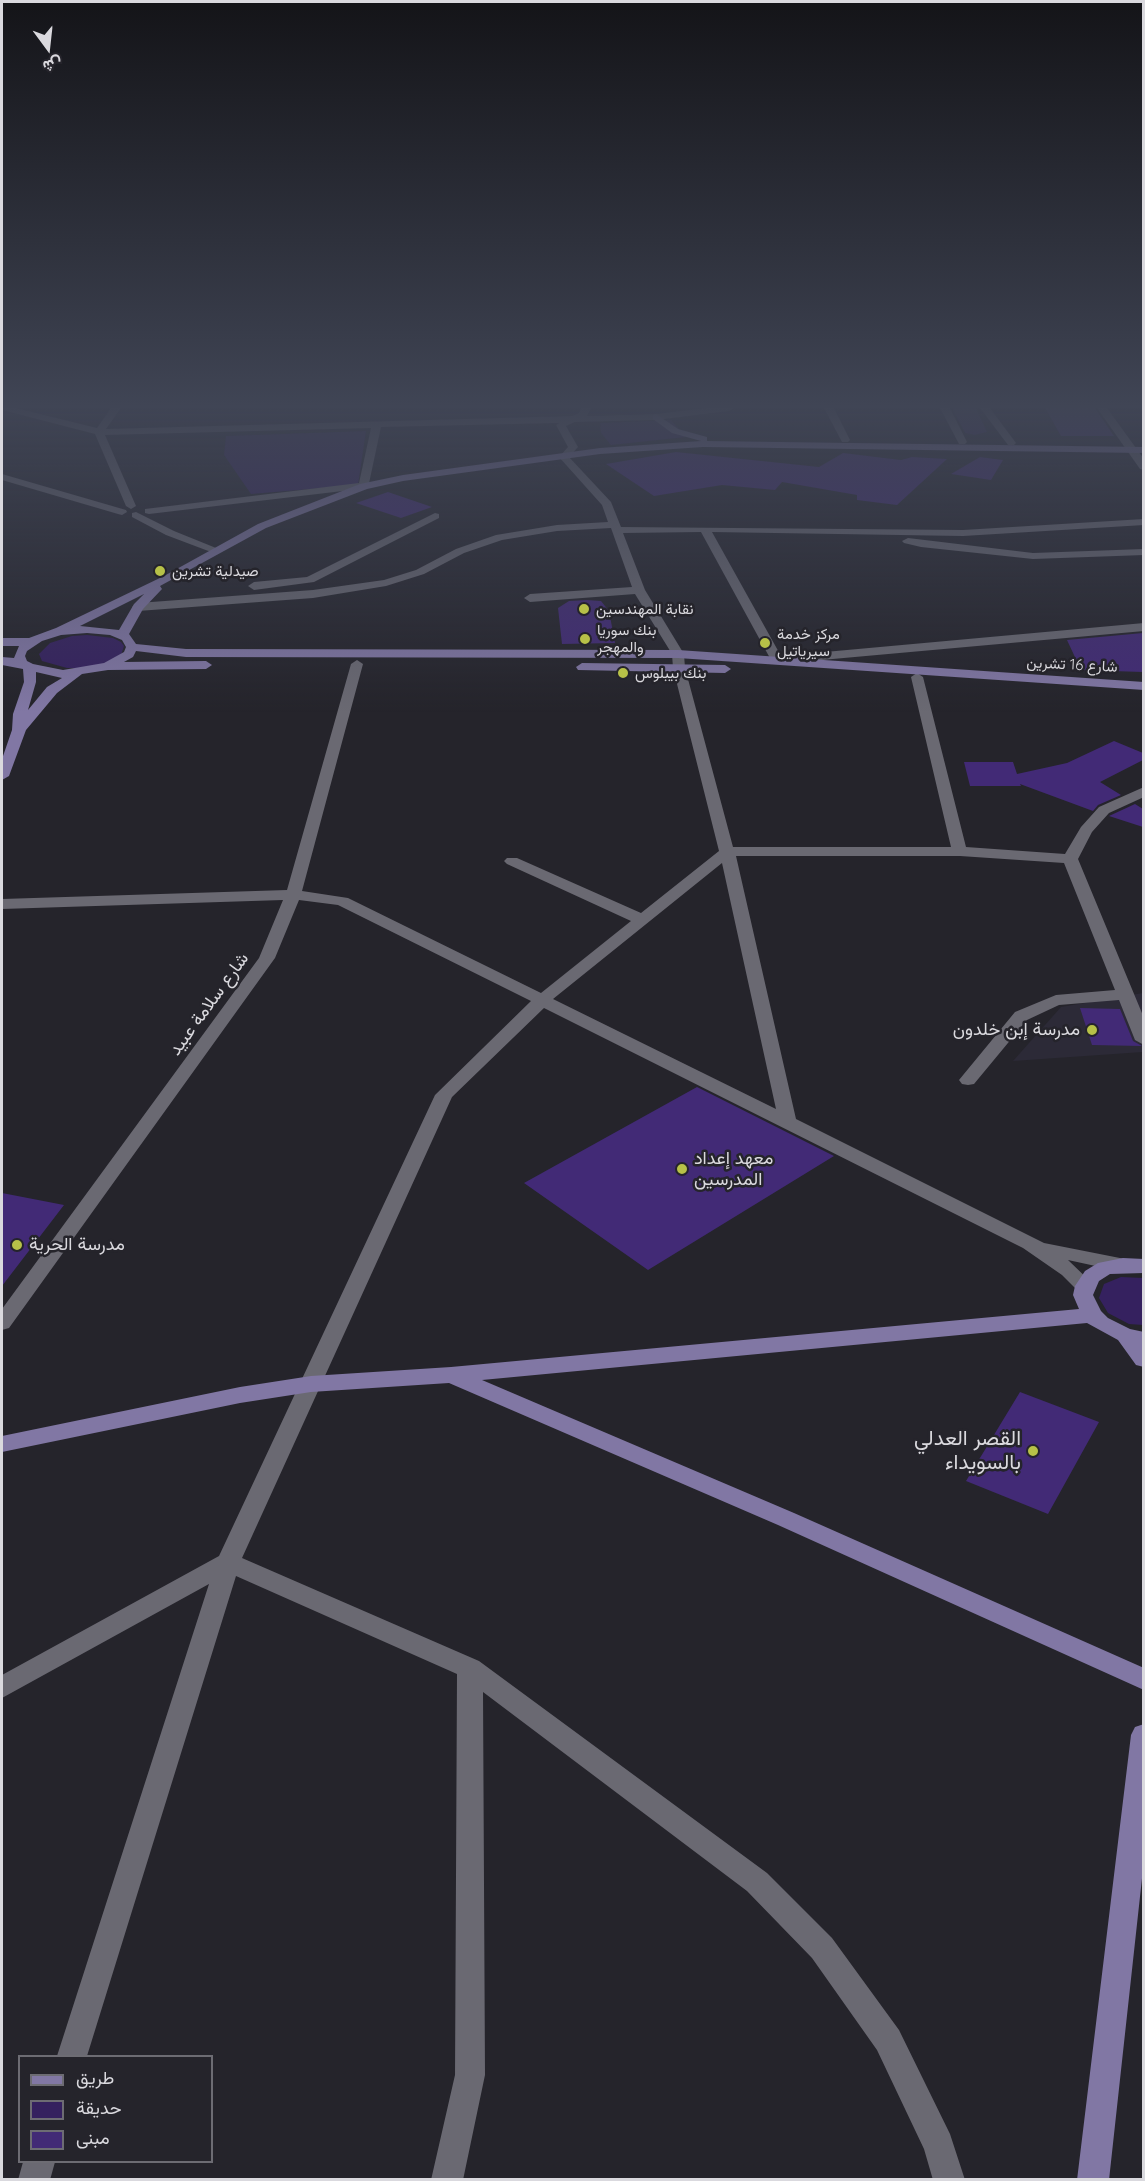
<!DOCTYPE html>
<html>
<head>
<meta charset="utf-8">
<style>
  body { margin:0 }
  #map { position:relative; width:1145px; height:2181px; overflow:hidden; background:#25242b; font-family:Quicksand,Vazirmatn,sans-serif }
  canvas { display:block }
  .frame { position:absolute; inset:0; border:3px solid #dad9de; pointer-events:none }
  .legend { position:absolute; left:18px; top:2055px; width:195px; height:108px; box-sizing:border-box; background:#25242b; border:2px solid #6d6c73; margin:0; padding:8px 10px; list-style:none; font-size:18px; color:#dad9de }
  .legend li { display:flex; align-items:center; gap:12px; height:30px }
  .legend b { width:30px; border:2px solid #6d6c73 }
  .north { position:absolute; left:18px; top:18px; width:60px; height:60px; -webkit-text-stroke:4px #25242b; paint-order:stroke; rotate:165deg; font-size:16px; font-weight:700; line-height:24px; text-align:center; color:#dad9de }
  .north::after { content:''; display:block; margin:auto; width:21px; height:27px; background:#dad9de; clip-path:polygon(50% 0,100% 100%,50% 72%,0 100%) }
</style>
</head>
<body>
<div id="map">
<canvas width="1145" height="2181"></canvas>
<div class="frame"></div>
<ul class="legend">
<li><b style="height:8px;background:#8177a4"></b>طريق</li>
<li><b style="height:16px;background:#35215f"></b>حديقة</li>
<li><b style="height:16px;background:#422a76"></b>مبنى</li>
</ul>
<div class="north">ش</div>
</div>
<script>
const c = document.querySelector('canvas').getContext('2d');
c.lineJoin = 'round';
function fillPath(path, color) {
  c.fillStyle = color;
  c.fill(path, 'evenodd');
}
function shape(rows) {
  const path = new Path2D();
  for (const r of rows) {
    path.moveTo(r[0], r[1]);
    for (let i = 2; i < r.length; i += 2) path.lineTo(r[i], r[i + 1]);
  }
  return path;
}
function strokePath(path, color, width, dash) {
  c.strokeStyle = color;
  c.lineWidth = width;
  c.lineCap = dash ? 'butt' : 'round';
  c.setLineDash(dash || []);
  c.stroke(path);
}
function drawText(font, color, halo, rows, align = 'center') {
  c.font = font + ' Quicksand,Vazirmatn,sans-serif';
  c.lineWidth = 5;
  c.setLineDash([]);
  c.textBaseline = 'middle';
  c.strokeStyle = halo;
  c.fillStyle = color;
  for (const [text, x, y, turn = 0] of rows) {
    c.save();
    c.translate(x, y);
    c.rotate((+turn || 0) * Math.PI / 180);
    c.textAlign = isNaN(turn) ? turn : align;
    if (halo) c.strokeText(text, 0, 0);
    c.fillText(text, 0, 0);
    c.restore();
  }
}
const built = shape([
  [1143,993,1143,1052,1013,1061,1061,1007]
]);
const green = shape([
  [952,408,976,408,987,432,975,435,965,433],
  [671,420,686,437,611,445,601,433,600,423],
  [366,431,358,485,251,494,224,455,226,436],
  [87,635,113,638,121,642,124,646,121,655,101,665,82,668,67,668,42,661,39,654,50,643,72,636],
  [1121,1277,1143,1278,1143,1325,1129,1324,1108,1313,1099,1298,1104,1284]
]);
const building = shape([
  [1045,408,1095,408,1114,436,1061,436],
  [676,452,819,467,843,453,901,460,912,457,947,459,897,505,857,500,857,495,782,482,775,490,722,485,654,496,606,464],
  [980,457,1003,460,991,480,951,474],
  [388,492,432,507,401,518,356,503],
  [587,600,601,601,609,611,615,643,562,644,558,608,569,601],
  [1143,633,1143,672,1081,670,1067,640],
  [1114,741,1143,753,1143,760,1100,782,1121,795,1098,805,1093,811,1020,784,1021,786,970,786,964,762,1013,762,1017,774,1067,763],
  [1135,804,1143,809,1143,827,1109,816],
  [1080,1008,1120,1009,1133,1041,1142,1046,1092,1045],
  [697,1087,834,1156,648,1270,524,1183],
  [2,1193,64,1205,2,1286],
  [1020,1392,1099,1422,1048,1514,966,1481]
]);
const minor = shape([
  [2,408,16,408,97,428,111,408,121,408,106,429,572,416,579,413,581,408,591,408,587,416,656,414,707,408,734,408,729,411,656,420,575,422,566,426,578,447,569,457,611,502,621,527,963,530,1144,519,1144,525,963,536,712,532,781,656,1144,623,1144,631,777,664,771,660,701,532,623,533,645,590,684,654,685,668,733,847,951,847,911,677,917,673,923,677,966,847,1065,854,1081,827,1099,807,1144,787,1144,797,1109,813,1092,832,1078,859,1144,1018,1144,1045,1135,1040,1119,1000,1059,1005,1027,1020,974,1084,968,1085,962,1084,959,1080,1015,1012,1056,995,1115,990,1064,863,960,856,736,856,796,1119,1044,1243,1130,1260,1133,1265,1130,1270,1123,1272,1068,1260,1095,1286,1092,1291,1085,1293,1078,1291,1062,1275,1023,1248,544,1008,452,1097,242,1558,479,1661,767,1873,832,1938,899,2030,950,2134,965,2180,933,2180,924,2149,877,2050,812,1958,747,1891,483,1692,485,2075,463,2180,431,2180,455,2075,457,1674,236,1576,87,2056,57,2056,209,1584,2,1698,2,1675,219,1556,435,1095,531,1001,338,905,299,900,275,958,9,1328,2,1330,2,1309,259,958,283,900,2,909,2,899,287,890,351,664,357,660,363,664,302,891,348,898,541,993,631,921,507,864,504,861,507,858,517,858,641,913,719,851,673,668,672,654,635,594,530,602,524,598,530,594,632,587,611,528,557,531,502,540,464,553,424,574,386,586,313,598,138,611,132,607,138,603,313,590,384,580,416,570,456,549,496,535,557,525,608,522,602,505,559,457,568,447,556,425,559,423,381,427,368,488,149,514,145,513,145,509,359,483,371,428,105,435,136,506,131,509,126,506,95,434,2,410,2,408],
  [722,863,776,1109,553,999,722,863],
  [824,408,834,408,850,440,848,442,842,442,824,408],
  [940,408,950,408,967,442,965,444,959,444,940,408],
  [980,408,990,408,1016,443,1014,445,1008,445,980,408],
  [1097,408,1107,408,1144,459,1144,470,1140,469,1097,408],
  [2,474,126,510,127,512,122,515,118,514,2,480,2,474],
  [136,512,174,531,221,550,219,552,211,552,166,535,132,517,132,513,136,512],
  [435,513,439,514,439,518,314,582,254,590,248,586,254,582,307,577,435,513],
  [908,538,1033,553,1144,549,1144,555,1033,559,921,547,904,543,902,541,908,538],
  [23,2162,55,2162,50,2180,18,2180,23,2162]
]);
const major = shape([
  [656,414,678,429,707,437,707,441,1144,447,1144,453,703,447,600,454,403,481,367,489,266,528,160,586,162,589,143,609,129,634,136,644,186,649,678,650,1144,682,1144,690,678,658,186,657,136,651,133,657,124,662,206,661,212,665,206,669,108,670,82,674,57,693,26,730,9,776,2,780,2,759,12,730,13,714,24,682,23,669,2,665,2,657,14,658,19,646,2,646,2,638,29,638,56,628,164,576,258,524,360,484,403,475,600,448,701,441,672,433,653,419,653,415,656,414],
  [144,594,134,604,119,630,80,626,144,594],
  [87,633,110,635,122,640,126,647,124,652,104,663,63,670,33,664,27,661,25,656,27,651,42,641,61,635,87,633],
  [36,672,62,678,47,687,28,710,36,682,36,672],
  [582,663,725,665,731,669,725,673,578,670,576,667,582,663],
  [1123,1258,1144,1259,1144,1273,1110,1274,1099,1281,1093,1295,1101,1311,1108,1318,1130,1329,1144,1332,1144,1367,1136,1365,1118,1340,1087,1323,482,1380,794,1513,1144,1668,1144,1690,778,1525,449,1383,311,1392,240,1403,2,1452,2,1436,240,1387,311,1376,451,1367,1079,1309,1073,1295,1075,1286,1085,1271,1098,1263,1123,1258],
  [1144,1724,1144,1860,1109,2180,1077,2180,1131,1735,1135,1727,1144,1724]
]);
const markers = [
  [160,571,6,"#b7c148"],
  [584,609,6,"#b7c148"],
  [585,639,6,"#b7c148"],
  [765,643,6,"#b7c148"],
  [623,673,6,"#b7c148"],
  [1092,1030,6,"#b7c148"],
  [682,1169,6,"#b7c148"],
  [17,1245,6,"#b7c148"],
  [1033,1451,6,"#b7c148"]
];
const farPoinames = [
  ["صيدلية تشرين",172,571],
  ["نقابة المهندسين",596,609],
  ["بنك سوريا",597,630],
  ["والمهجر",597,647],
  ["مركز خدمة",777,634],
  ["سيرياتيل",777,651],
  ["بنك بيبلوس",635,673]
];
const farStreetnames = [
  ["شارع 16 تشرين",1072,665,3]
];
const streetNames = [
  ["شارع سلامة عبيد",209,1004,-54]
];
const poiNames = [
  ["مدرسة إبن خلدون",1080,1030,"right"],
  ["معهد إعداد",694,1159],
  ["المدرسين",694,1180],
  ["مدرسة الحرية",29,1245]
];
const nearPoinames = [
  ["القصر العدلي",1021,1439],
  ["بالسويداء",1021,1463]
];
fillPath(built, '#2c2a37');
fillPath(green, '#35215f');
fillPath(building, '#422a76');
fillPath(minor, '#6a6972');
fillPath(major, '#8177a4');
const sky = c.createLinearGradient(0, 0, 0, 713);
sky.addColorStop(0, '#141418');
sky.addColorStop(0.57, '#404555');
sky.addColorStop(1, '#40455500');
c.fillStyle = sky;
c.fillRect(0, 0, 1145, 713);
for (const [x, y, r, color] of markers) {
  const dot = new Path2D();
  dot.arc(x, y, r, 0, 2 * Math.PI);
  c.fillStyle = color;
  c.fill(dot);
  strokePath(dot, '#25242b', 2);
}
drawText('15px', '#dad9de', '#25242b', farPoinames, 'left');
drawText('15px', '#dad9de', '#25242b', farStreetnames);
drawText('18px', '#dad9de', '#25242b', streetNames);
drawText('18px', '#dad9de', '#25242b', poiNames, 'left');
drawText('21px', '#dad9de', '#25242b', nearPoinames, 'right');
</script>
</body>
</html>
